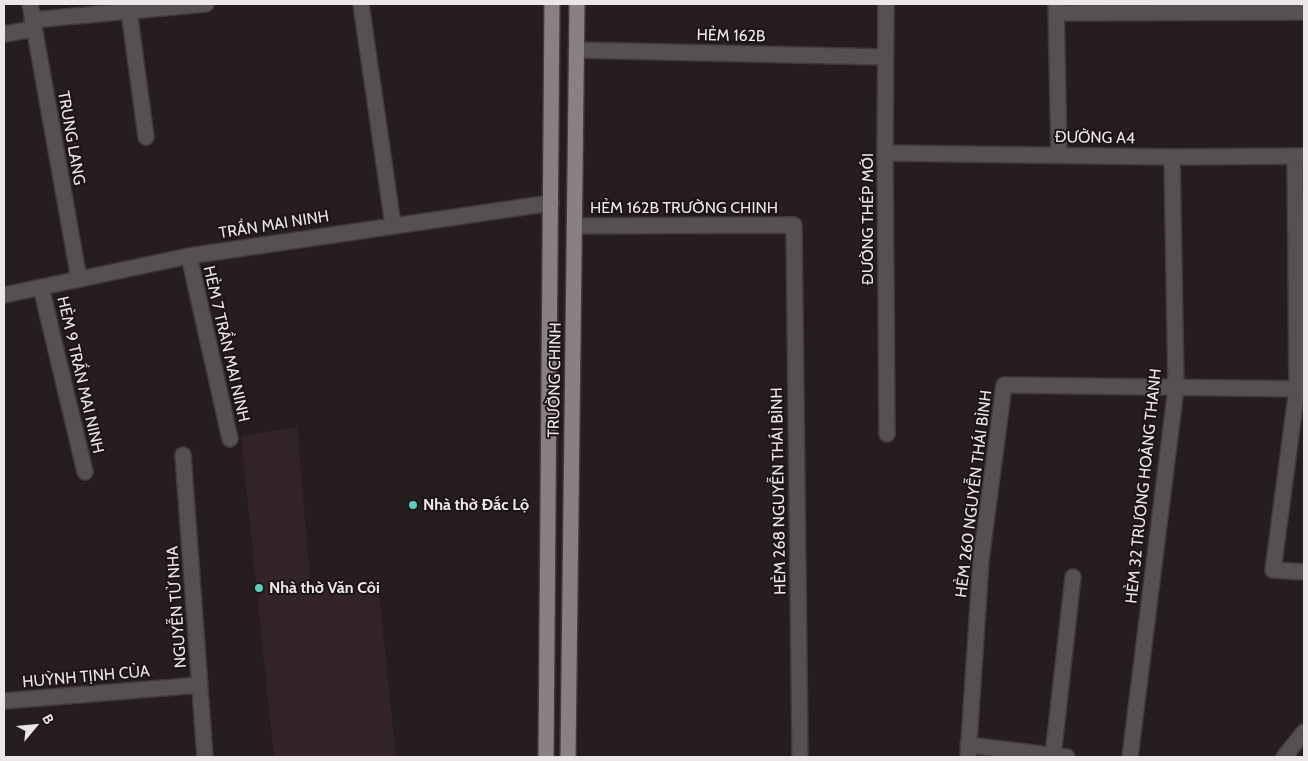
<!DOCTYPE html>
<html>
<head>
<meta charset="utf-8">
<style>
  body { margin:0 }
  #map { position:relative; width:1308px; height:761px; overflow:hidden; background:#261d1f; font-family:Cabin,sans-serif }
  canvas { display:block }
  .frame { position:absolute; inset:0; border:5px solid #ece6e7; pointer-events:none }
  .north { position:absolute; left:10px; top:701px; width:50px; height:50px; -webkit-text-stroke:4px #1c1416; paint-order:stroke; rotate:62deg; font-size:14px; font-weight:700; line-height:20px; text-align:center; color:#ece6e7 }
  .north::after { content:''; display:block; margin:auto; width:18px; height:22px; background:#ece6e7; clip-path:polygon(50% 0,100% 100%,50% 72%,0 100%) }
</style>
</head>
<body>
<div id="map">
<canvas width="1308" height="761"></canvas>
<div class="frame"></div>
<div class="north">B</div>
</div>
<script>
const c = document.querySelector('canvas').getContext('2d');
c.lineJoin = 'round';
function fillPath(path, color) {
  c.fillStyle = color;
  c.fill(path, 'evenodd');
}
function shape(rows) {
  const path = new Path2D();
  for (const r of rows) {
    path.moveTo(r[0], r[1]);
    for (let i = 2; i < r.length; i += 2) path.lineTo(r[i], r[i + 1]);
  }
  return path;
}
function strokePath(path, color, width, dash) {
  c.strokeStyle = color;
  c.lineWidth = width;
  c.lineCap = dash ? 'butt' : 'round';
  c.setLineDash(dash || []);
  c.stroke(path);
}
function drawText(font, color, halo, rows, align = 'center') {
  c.font = font + ' Cabin,sans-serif';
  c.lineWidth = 4;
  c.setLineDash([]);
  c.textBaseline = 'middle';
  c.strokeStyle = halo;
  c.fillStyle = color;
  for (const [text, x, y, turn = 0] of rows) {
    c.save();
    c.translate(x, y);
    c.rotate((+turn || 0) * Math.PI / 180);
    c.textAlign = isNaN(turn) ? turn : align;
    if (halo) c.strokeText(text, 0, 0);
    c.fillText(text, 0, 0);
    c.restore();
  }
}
const built = shape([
  [297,427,311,592,378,584,396,757,274,757,241,436]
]);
const minor = shape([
  [30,4,79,279],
  [361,4,393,225],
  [886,4,885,153,887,434],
  [1056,4,1059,155],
  [129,11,146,137],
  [1056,13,1304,12],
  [32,20,206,4],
  [4,34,34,29],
  [576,50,885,57],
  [885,153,1172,157,1303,156],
  [1295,156,1297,389,1273,570,1304,572],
  [574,226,794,225,800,757],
  [189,256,230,439],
  [41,287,85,472],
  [4,295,189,256,551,203],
  [183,455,205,757],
  [4,701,200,685],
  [968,745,1067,757],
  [1053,756,1073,577],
  [968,757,981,560,1004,385,1304,389],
  [1130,757,1176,388,1172,157],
  [1284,757,1304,732]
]);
const major = shape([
  [546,757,552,4],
  [568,757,577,4]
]);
const markers = [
  [413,505,5,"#5bcebb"],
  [259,588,5,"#5bcebb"]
];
const streetNames = [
  ["HẺM 162B",731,36,1],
  ["TRUNG LANG",71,138,80],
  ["ĐƯỜNG A4",1095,138,1],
  ["HẺM 162B TRƯỜNG CHINH",684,208],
  ["ĐƯỜNG THÉP MỚI",868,219,-90],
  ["TRẦN MAI NINH",274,225,-9],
  ["HẺM 7 TRẦN MAI NINH",226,344,77],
  ["HẺM 9 TRẦN MAI NINH",80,375,77],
  ["TRƯỜNG CHINH",555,380,-89],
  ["HẺM 32 TRƯƠNG HOÀNG THANH",1144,486,-84],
  ["HẺM 268 NGUYỄN THÁI BÌNH",779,491,-91],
  ["HẺM 260 NGUYỄN THÁI BÌNH",974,494,-83],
  ["NGUYỄN TỬ NHA",177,607,-94],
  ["HUỲNH TỊNH CỦA",86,677,-5]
];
const poiNames = [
  ["Nhà thờ Đắc Lộ",423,505],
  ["Nhà thờ Văn Côi",269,588]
];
fillPath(built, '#332428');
strokePath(minor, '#42393b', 18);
strokePath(major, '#42393b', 18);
strokePath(minor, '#555051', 15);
strokePath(major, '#898082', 15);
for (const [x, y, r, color] of markers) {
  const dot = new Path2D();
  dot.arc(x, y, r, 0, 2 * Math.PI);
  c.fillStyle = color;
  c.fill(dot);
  strokePath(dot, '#1c1416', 2);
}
drawText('16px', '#ece6e7', '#1c1416', streetNames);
drawText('bold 16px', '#ece6e7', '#1c1416', poiNames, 'left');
</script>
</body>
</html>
